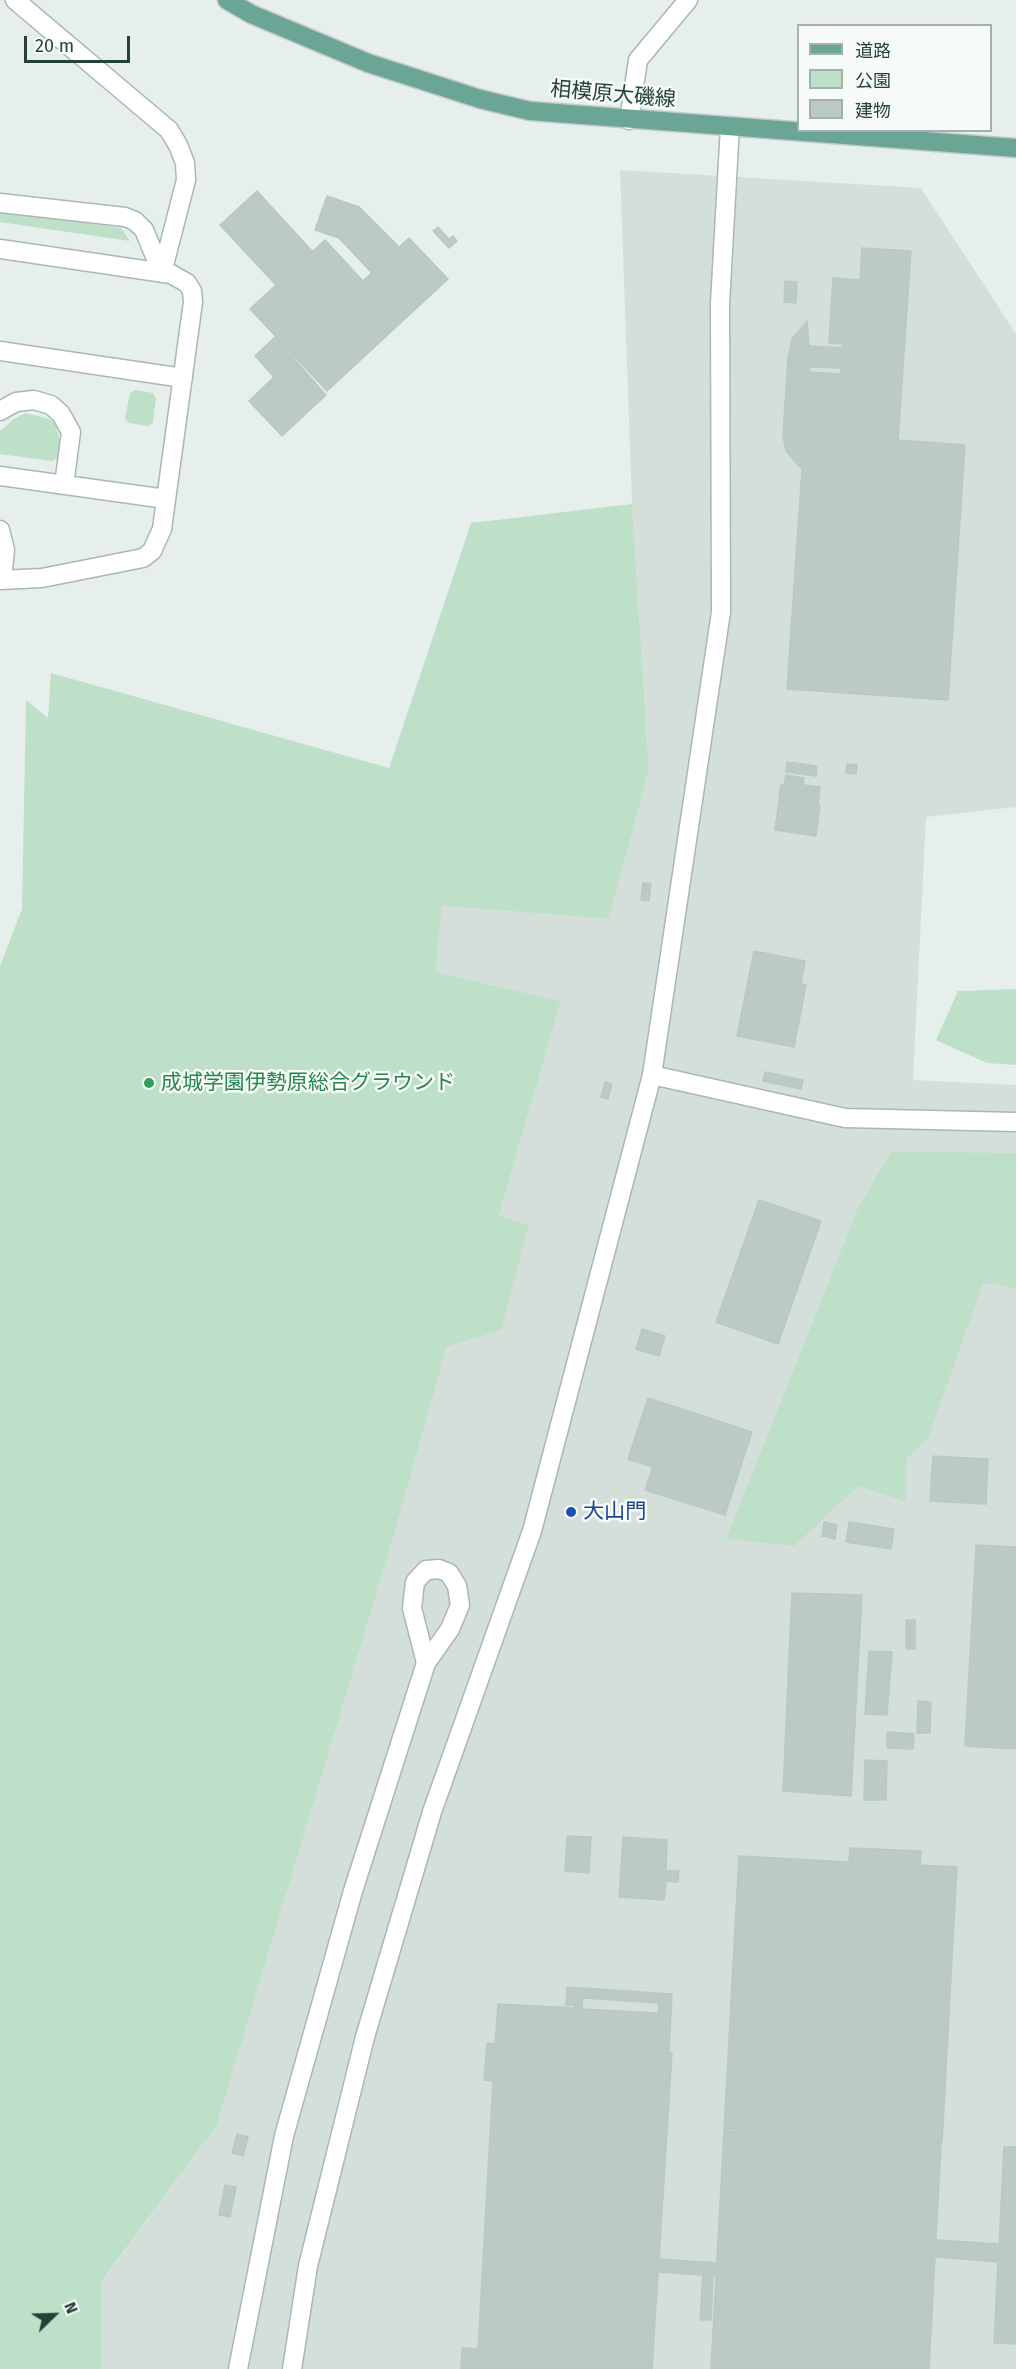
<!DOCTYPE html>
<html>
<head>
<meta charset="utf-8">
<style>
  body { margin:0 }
  #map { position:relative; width:1016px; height:2369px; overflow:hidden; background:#e6efeb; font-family:"Fira Sans","Noto Sans JP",sans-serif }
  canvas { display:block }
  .legend { position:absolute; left:797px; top:24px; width:195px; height:108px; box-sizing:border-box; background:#f7fbf9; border:2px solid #a3b1ad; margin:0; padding:8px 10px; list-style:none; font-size:18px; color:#24423a }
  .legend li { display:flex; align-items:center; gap:12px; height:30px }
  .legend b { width:30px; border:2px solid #a3b1ad }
  .north { position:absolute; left:24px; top:2285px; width:60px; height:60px; -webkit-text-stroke:4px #f7fbf9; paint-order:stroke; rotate:67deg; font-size:16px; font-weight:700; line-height:24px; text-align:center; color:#24423a }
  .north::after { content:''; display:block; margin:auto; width:21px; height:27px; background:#24423a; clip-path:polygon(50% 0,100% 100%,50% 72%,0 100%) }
  .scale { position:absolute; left:24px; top:36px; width:106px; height:27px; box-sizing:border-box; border:3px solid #24423a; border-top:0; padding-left:8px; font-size:18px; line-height:21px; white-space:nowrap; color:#24423a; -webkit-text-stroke:4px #f7fbf9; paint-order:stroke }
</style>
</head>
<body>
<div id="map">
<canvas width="1016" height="2369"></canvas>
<ul class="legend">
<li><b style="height:8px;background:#6aa596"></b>道路</li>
<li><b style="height:16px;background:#bfe0c8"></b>公園</li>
<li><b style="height:16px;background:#bbcac4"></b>建物</li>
</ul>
<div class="north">N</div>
<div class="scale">20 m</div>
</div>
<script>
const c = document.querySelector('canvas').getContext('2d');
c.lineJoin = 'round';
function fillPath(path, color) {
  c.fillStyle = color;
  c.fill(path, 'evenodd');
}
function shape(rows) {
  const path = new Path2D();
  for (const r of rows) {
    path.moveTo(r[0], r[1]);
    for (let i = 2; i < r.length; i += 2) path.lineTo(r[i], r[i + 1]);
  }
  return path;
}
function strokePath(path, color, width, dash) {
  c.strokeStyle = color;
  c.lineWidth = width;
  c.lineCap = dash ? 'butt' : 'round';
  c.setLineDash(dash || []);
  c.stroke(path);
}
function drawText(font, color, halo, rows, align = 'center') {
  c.font = font + ' "Fira Sans","Noto Sans JP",sans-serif';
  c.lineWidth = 5;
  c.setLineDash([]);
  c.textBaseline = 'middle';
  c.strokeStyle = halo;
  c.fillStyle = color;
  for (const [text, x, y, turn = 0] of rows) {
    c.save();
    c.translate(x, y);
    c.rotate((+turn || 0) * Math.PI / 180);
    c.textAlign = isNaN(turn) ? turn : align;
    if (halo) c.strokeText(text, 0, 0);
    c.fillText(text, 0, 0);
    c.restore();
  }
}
const built = shape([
  [620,170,921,188,1016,334,1016,807,926,817,913,1080,1016,1085,1016,2369,101,2369,102,2282,217,2125,388,1556,447,1347,502,1330,529,1225,499,1217,561,1001,436,972,442,906,609,919,649,770,632,504]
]);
const green = shape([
  [0,211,121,228,130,241,0,222],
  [135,390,153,393,156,398,153,423,148,426,128,423,125,418,130,393],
  [25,413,49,419,55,423,61,444,58,458,52,461,0,454,0,431,14,419],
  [632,504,649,770,609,919,442,906,436,972,561,1001,499,1216,529,1225,502,1330,447,1347,388,1556,217,2125,102,2281,101,2369,0,2369,0,966,22,909,26,700,48,718,51,673,389,768,471,523],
  [1016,989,1016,1065,987,1063,936,1040,958,991],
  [891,1152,1016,1153,1016,1289,995,1284,983,1284,928,1438,906,1459,906,1502,858,1486,794,1546,726,1539,858,1208]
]);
const building = shape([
  [257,191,312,251,276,285,220,225,257,191],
  [327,196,359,207,398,246,371,272,339,238,315,230,327,196],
  [438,227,449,239,453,236,457,241,449,248,433,231,438,227],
  [409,238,448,279,327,391,250,309,325,240,363,281,409,238],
  [862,248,911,251,898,440,965,445,948,700,787,689,802,469,786,451,783,435,788,359,792,339,807,321,809,346,842,348,843,344,829,343,833,278,860,280,862,248],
  [810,367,841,368,840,374,809,372,810,367],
  [785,281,797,282,796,303,784,302,785,281],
  [275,337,326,395,282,436,249,401,274,377,255,356,275,337],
  [787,762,817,766,816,776,786,772,787,762],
  [847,764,857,765,856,774,846,773,847,764],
  [786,775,804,778,803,785,820,787,818,805,820,806,816,836,775,830,781,785,784,785,786,775],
  [643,883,651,884,649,901,641,900,643,883],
  [754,951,805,961,801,984,806,985,794,1047,737,1036,754,951],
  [765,1072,803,1080,801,1089,763,1081,765,1072],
  [605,1082,612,1084,608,1099,601,1097,605,1082],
  [759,1200,821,1221,778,1344,716,1322,759,1200],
  [642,1329,665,1336,659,1356,636,1349,642,1329],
  [648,1398,752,1432,725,1515,645,1490,653,1467,628,1459,648,1398],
  [933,1456,988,1459,986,1504,930,1501,933,1456],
  [824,1522,837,1525,835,1539,822,1536,824,1522],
  [849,1522,894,1529,891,1549,846,1542,849,1522],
  [976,1545,1016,1547,1016,1749,965,1746,976,1545],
  [792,1593,862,1595,851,1796,783,1791,792,1593],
  [906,1620,915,1620,915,1649,906,1649,906,1620],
  [869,1651,892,1652,887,1715,865,1714,869,1651],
  [918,1701,931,1702,930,1733,917,1733,918,1701],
  [887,1732,914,1734,913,1749,887,1748,887,1732],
  [865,1760,887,1761,886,1800,864,1800,865,1760],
  [567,1836,591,1837,589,1873,565,1871,567,1836],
  [623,1837,667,1840,666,1871,679,1871,678,1882,666,1881,664,1900,619,1897,623,1837],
  [850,1848,921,1851,920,1865,957,1867,942,2143,724,2129,739,1856,849,1862,850,1848],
  [567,1987,672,1994,669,2052,656,2052,659,2003,583,1998,582,2009,658,2013,639,2369,461,2369,462,2348,478,2349,493,2081,484,2080,487,2043,495,2044,498,2004,575,2008,575,2005,566,2005,567,1987],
  [656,2052,672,2053,659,2259,645,2258,656,2052],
  [724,2131,941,2144,929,2369,711,2369,724,2131],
  [237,2134,248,2137,243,2156,232,2153,237,2134],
  [1004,2147,1016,2147,1016,2344,994,2343,1004,2147],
  [225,2185,236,2187,230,2217,219,2215,225,2185],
  [937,2240,999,2244,998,2262,936,2257,937,2240],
  [646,2258,717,2263,716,2276,644,2271,646,2258],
  [645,2272,658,2273,652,2369,639,2369,645,2272],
  [703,2275,713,2276,711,2320,700,2320,703,2275]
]);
const lane = shape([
  [15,0,169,130,178,145,185,163,186,180,162,273],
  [0,203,125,217,135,221,144,230,162,273],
  [0,249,171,274,187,283,192,291,193,302,162,529,152,551,143,558,42,578,0,580],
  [0,351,183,378],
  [0,411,16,402,34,400,51,405,61,414,71,432,64,485],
  [0,476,166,499],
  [0,530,5,550,2,580],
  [238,2369,284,2136,353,1891,426,1663,450,1629,460,1605,457,1586,449,1573,439,1569,426,1570,415,1582,412,1608,426,1663],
  [292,2369,308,2266,365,2037,432,1812,532,1531,652,1075,721,612,720,304,730,126]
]);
const street = shape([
  [629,120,638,60,688,0],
  [652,1075,845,1118,1016,1122]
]);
const primary = shape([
  [227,0,251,14,368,63,480,99,530,111,1016,148]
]);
const markers = [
  [149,1083,6,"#2e9e5b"],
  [571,1512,6,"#1a4fb4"]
];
const streetNames = [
  ["相模原大磯線",613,95,5]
];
const leisureNames = [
  ["成城学園伊勢原総合グラウンド",161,1083]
];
const transitNames = [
  ["大山門",583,1512]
];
fillPath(built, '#d4dfda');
fillPath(green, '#bfe0c8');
fillPath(building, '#bbcac4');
strokePath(building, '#b8c9c2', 1.5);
strokePath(lane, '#a8b8b2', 21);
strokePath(street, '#a8b8b2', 21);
strokePath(primary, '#c2cac8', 21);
strokePath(lane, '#fff', 18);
strokePath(street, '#fff', 18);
strokePath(primary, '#6aa596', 18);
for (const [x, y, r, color] of markers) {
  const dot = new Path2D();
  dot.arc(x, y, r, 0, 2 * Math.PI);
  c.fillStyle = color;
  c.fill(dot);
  strokePath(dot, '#f7fbf9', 2);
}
drawText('21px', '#24423a', '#f7fbf9', streetNames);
drawText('21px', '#27864d', '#f7fbf9', leisureNames, 'left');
drawText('21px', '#164399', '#f7fbf9', transitNames, 'left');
</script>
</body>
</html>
